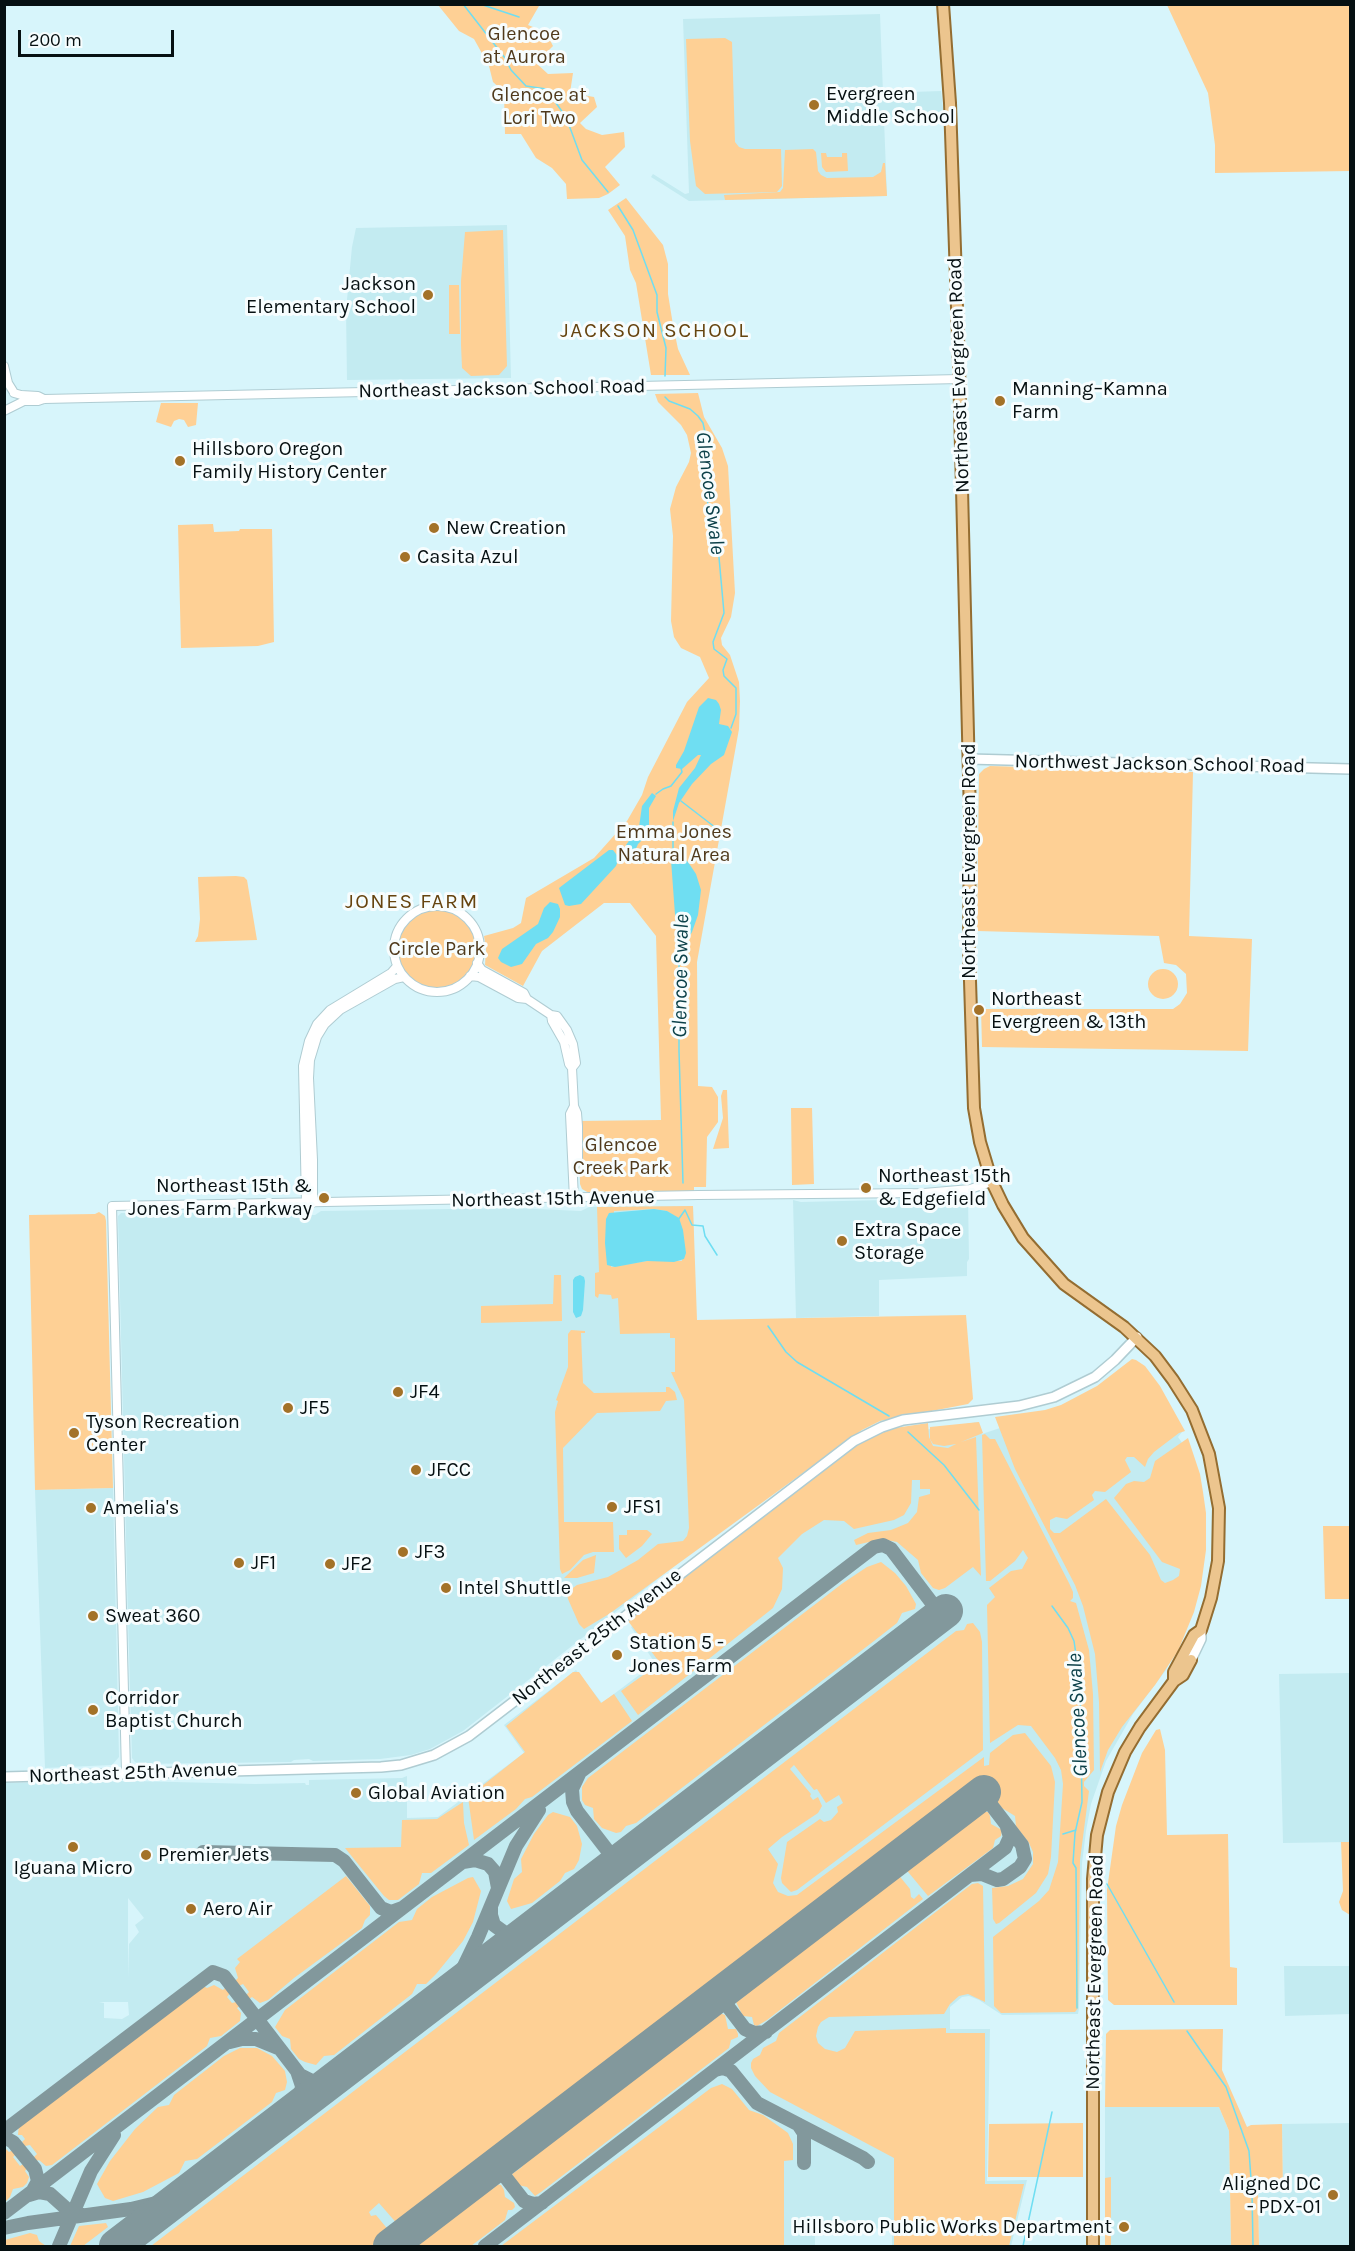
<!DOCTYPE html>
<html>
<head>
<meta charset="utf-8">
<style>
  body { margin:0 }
  #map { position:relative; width:1355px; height:2251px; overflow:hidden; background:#d7f5fb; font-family:Karla,sans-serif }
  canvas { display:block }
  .frame { position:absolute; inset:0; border:6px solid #061012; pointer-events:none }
  .scale { position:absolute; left:18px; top:30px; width:156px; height:27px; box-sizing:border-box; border:3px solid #061012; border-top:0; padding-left:8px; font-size:18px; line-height:21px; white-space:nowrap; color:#061012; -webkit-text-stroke:4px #f7fdfe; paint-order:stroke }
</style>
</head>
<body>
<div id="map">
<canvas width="1355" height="2251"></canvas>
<div class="frame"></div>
<div class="scale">200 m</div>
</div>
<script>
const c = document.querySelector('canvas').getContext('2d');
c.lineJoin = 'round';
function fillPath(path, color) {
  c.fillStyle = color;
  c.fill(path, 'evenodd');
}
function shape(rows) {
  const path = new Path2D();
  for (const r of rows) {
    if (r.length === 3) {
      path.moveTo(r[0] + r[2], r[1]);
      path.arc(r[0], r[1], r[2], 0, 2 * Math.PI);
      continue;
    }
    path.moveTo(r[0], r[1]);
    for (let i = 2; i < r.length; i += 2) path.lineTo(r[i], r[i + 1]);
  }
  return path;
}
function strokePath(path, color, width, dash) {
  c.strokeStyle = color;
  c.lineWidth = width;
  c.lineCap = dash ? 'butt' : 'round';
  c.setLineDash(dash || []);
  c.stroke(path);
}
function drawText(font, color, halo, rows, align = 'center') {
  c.font = font + ' Karla,sans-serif';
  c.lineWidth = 6;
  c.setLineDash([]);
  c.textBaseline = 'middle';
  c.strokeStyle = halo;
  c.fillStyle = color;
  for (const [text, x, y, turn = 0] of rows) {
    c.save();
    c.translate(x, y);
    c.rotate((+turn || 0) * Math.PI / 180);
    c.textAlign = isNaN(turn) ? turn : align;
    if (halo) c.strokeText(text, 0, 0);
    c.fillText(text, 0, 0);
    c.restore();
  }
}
const built = shape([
  [880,14,883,93,941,91,944,117,884,120,887,196,689,201,651,177,653,174,685,194,689,193,683,19],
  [507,225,511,378,347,380,346,310,352,247,356,228],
  [968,1198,969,1259,967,1262,967,1276,879,1280,879,1316,796,1318,793,1200,801,1202],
  [693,1206,700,1546,463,1731,430,1749,411,1755,380,1759,313,1761,309,1759,294,1760,291,1762,140,1764,135,1762,132,1758,128,1617,118,1216,121,1213,300,1213,303,1215,315,1215,321,1211,515,1208,581,1211,589,1207],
  [978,1422,982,1434,1006,1426,1182,1432,1178,1437,1190,1454,1182,1635,1166,1670,1133,1714,1106,1761,1091,1804,1086,1831,1082,1863,1079,2008,1078,2014,1002,2015,979,2000,969,1996,962,1997,950,2007,950,2029,990,2029,987,2181,1027,2180,1011,2246,892,2246,892,2227,872,2229,872,2223,863,2225,863,2228,815,2229,815,2246,5,2246,4,1783,133,1781,255,1784,305,1783,306,1785,309,1785,309,1780,402,1778,407,1776,407,1818,438,1817,524,1753,504,1725,576,1670,602,1703,655,1663,631,1627,828,1476,903,1433],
  [128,1898,144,1918,135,1925,139,1932,129,1944,128,1978],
  [99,2002,128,2002,129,2015,122,2019,104,2018,104,2003],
  [113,1488,119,1757,112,1765,45,1768,35,1490],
  [1350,1673,1350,1842,1283,1843,1279,1674],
  [1284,1966,1350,1966,1350,2014,1285,2016],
  [1105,2107,1219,2107,1229,2131,1231,2246,1105,2246],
  [1350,2123,1350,2246,1259,2246,1258,2191,1283,2190,1282,2124]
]);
const green = shape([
  [438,5,543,5,539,6,528,25,550,34,550,40,553,46,536,63,548,74,573,73,570,93,594,97,597,107,580,123,586,129,602,135,624,132,625,147,605,167,620,185,608,194,599,198,567,199,566,184,552,168,536,158,521,134,505,134,504,92,493,82,489,66,474,39,459,31],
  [1167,5,1350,5,1350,171,1215,173,1215,145,1208,93],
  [725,38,732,42,735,142,739,147,745,149,781,149,782,186,777,192,705,194,696,186,690,141,686,39],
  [813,149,816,152,818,171,821,175,827,178,873,177,881,172,883,163,885,163,887,196,725,200,724,195,780,192,783,188,785,150],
  [821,153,826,153,827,157,842,157,842,153,847,153,848,171,826,172,822,167],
  [626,198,663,245,668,264,668,294,673,325,678,349,690,375,651,375,636,283,630,270,625,236,608,210],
  [503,230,507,366,499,375,471,376,462,368,461,345,461,281,465,232],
  [449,285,459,285,460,334,449,334],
  [698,393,704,417,722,448,728,466,735,593,731,617,721,638,722,645,730,655,739,682,740,701,739,729,697,962,698,1086,712,1087,718,1097,718,1122,707,1137,706,1187,694,1187,694,1191,589,1193,582,1189,580,1184,579,1121,661,1120,656,936,630,903,604,903,542,951,523,986,485,965,486,949,484,936,513,928,521,923,526,898,594,858,627,821,642,795,648,777,687,702,709,678,700,657,681,648,674,637,671,621,673,536,670,509,676,487,689,462,691,453,687,435,681,425,658,402,655,394],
  [161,403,198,403,196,425,188,427,184,420,179,419,174,421,171,427,156,422],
  [213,524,214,532,239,531,240,529,272,529,274,642,258,646,181,648,178,525],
  [990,766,1193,772,1189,936,1252,939,1248,1051,982,1047,981,1009,1173,1009,1180,1004,1187,993,1186,974,1176,965,1164,963,1159,936,977,931,979,774,984,769],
  [236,876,244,877,247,880,257,940,195,942,198,936,200,919,198,877],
  [437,949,40],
  [1163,984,15],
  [723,1090,727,1090,729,1148,713,1149,723,1118,721,1096],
  [791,1108,812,1108,814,1184,792,1185],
  [693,1206,697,1320,966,1315,973,1399,968,1404,880,1421,862,1430,609,1614,584,1629,579,1624,568,1599,567,1594,570,1590,577,1585,608,1577,638,1560,658,1544,683,1541,687,1536,689,1528,684,1400,671,1372,675,1372,675,1338,670,1338,670,1333,620,1334,618,1298,612,1299,611,1295,599,1294,598,1298,595,1296,595,1273,599,1272,597,1207],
  [654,1209,667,1211,679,1219,682,1261,647,1261,611,1267,614,1211],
  [99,1212,105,1216,106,1221,113,1488,35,1490,29,1215,95,1214],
  [554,1275,561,1275,562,1321,481,1323,481,1306,553,1304],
  [571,1330,585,1331,585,1333,581,1333,583,1383,594,1393,666,1392,666,1387,669,1387,675,1392,677,1400,666,1401,660,1411,597,1413,563,1448,564,1522,613,1522,614,1552,593,1552,584,1555,570,1570,562,1574,560,1569,555,1412,558,1401,556,1400,568,1367,568,1334],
  [1132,1359,1136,1360,1145,1366,1160,1386,1185,1431,1179,1433,1154,1452,1148,1459,1145,1467,1134,1457,1127,1457,1125,1460,1131,1472,1105,1492,1095,1491,1092,1495,1094,1500,1067,1519,1056,1517,1050,1520,1050,1529,1054,1533,1060,1533,1106,1499,1150,1555,1161,1580,1165,1583,1173,1580,1179,1576,1180,1569,1162,1562,1114,1498,1126,1484,1134,1481,1144,1482,1150,1478,1155,1461,1188,1438,1200,1474,1203,1492,1206,1513,1206,1550,1201,1586,1194,1612,1178,1651,1155,1685,1122,1727,1108,1750,1100,1772,1099,1702,1095,1654,1083,1606,1075,1585,1015,1469,995,1417,1045,1410,1061,1405,1097,1386],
  [979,1422,983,1433,961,1442,976,1437,981,1576,973,1567,945,1588,939,1590,933,1588,921,1573,918,1560,897,1542,882,1539,856,1545,854,1540,868,1533,891,1530,908,1523,917,1512,919,1497,930,1494,930,1489,920,1489,920,1480,912,1480,911,1503,904,1515,894,1520,854,1529,844,1521,824,1520,802,1534,778,1558,783,1568,782,1589,773,1608,638,1715,621,1691,660,1663,628,1621,843,1454,868,1438,895,1428,928,1423,929,1437,933,1446,948,1448,956,1444,944,1446,933,1444,930,1439,930,1427],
  [985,1434,990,1439,995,1439,1069,1583,1073,1592,1073,1598,1070,1601,1076,1603,1089,1650,1093,1694,1094,1770,1084,1782,1084,1786,1089,1791,1080,1860,1078,2008,1075,2012,1001,2013,994,2006,993,1937,1039,1901,1049,1890,1058,1862,1063,1784,1061,1770,1055,1758,1031,1726,1018,1725,990,1743,987,1605,995,1597,989,1588,1011,1571,1022,1569,1028,1558,1023,1550,1015,1561,990,1581,986,1581,982,1435],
  [1323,1526,1350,1526,1350,1599,1325,1599],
  [627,1530,647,1530,652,1534,642,1546,626,1558,619,1549,619,1535,627,1535],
  [596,1555,594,1573,577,1578,564,1578,583,1560],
  [881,1562,895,1573,906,1586,916,1604,915,1609,902,1613,897,1623,874,1641,636,1823,626,1826,621,1832,616,1833,602,1828,594,1819,593,1808,585,1805,582,1800,582,1787,588,1778,843,1583,867,1567],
  [973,1623,980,1632,982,1642,983,1750,797,1890,791,1892,782,1883,781,1878,787,1842,820,1819,824,1822,831,1820,838,1812,837,1807,843,1803,839,1795,826,1803,817,1789,814,1790,794,1765,790,1769,811,1794,810,1796,813,1800,818,1797,822,1806,818,1813,782,1837,768,1849,778,1864,773,1883,778,1892,788,1896,797,1895,984,1757,984,1766,989,1765,990,1753,1013,1735,1025,1733,1051,1766,1055,1782,1051,1857,1048,1874,1036,1893,999,1923,996,1924,993,1919,992,1888,1008,1886,1023,1879,1033,1864,1033,1852,1029,1843,1016,1826,1015,1816,1002,1808,981,1780,399,2226,379,2203,369,2212,371,2216,376,2215,390,2232,372,2246,151,2246,956,1631,964,1630,967,1624],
  [573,1672,579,1672,601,1703,614,1694,632,1721,532,1797,525,1799,516,1809,474,1840,468,1797,525,1752,506,1726],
  [1160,1729,1165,1750,1167,1835,1228,1834,1230,1967,1237,1968,1237,2005,1114,2005,1108,2000,1107,1890,1116,1826,1122,1805,1142,1753,1156,1730],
  [463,1802,464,1823,469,1845,431,1873,422,1873,419,1884,398,1900,389,1900,384,1896,345,1848,401,1847,402,1820,437,1819],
  [553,1812,570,1817,577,1826,582,1844,579,1860,574,1869,565,1873,560,1881,532,1903,511,1909,507,1901,514,1879,522,1872,521,1859,534,1834,548,1815],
  [983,1812,988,1812,990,1816,991,1824,1002,1830,1001,1836,995,1840,993,1848,928,1896,904,1867,969,1817,978,1817],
  [1341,1842,1350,1842,1350,1915,1342,1910,1339,1902,1343,1891],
  [897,1873,910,1889,911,1897,914,1899,919,1894,923,1899,767,2020,757,2026,754,2025,752,2017,743,2016,736,2002,745,1996,747,1988],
  [346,1876,370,1906,370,1915,365,1920,362,1928,294,1978,268,2000,260,2003,252,1997,249,1999,246,1995,249,1992,243,1984,239,1986,235,1981,238,1978,235,1968,240,1962,237,1959],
  [473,1877,481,1891,473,1922,463,1941,436,1974,426,1984,417,1984,412,1994,334,2055,324,2056,316,2065,305,2062,299,2059,291,2049,290,2039,282,2036,275,2027,285,2010,399,1922,412,1920,417,1909,432,1897,468,1878],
  [978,1883,983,1886,985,2002,968,1994,959,1996,950,2004,944,2014,829,2017,821,2022,818,2027,816,2036,818,2043,825,2049,837,2052,845,2048,855,2031,946,2028,946,2033,985,2033,985,2184,1024,2184,1009,2246,894,2246,894,2158,770,2092,755,2076,751,2068,751,2063,753,2059,760,2055,763,2048,776,2041,779,2033,972,1884],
  [214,1985,223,1990,226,1987,230,1993,227,1997,232,2003,236,2002,240,2006,237,2008,241,2013,240,2021,221,2036,210,2038,207,2046,52,2165,46,2166,39,2160,36,2161,34,2157,37,2154,30,2145,25,2146,22,2142,25,2139,22,2135,18,2135,19,2124,203,1986,207,1988],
  [719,2013,725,2015,728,2029,736,2029,738,2034,738,2037,731,2040,729,2048,541,2192,535,2196,527,2187,518,2185,512,2174,522,2167,523,2160,693,2028,708,2019,714,2020],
  [1223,2029,1222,2070,1247,2127,1251,2125,1282,2124,1283,2191,1258,2192,1259,2246,1231,2246,1229,2131,1219,2107,1105,2107,1106,2034,1110,2030],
  [240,2048,257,2048,272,2056,285,2071,287,2082,285,2090,276,2093,272,2102,197,2159,185,2161,179,2173,143,2192,113,2201,105,2198,97,2184,110,2161,135,2129,158,2107,169,2105,174,2095,224,2056],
  [722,2084,732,2089,749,2110,763,2115,788,2133,793,2144,793,2160,784,2161,784,2246,501,2246,711,2088],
  [1083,2123,1083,2177,988,2177,989,2124],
  [5,2148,9,2152,13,2150,16,2154,13,2157,20,2166,23,2164,27,2168,25,2171,29,2177,27,2183,23,2187,13,2189,10,2197,5,2202],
  [1111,2177,1111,2246,1105,2246,1105,2178],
  [496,2184,501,2185,504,2190,505,2197,514,2203,515,2207,512,2210,508,2210,505,2220,471,2246,409,2246,482,2190,493,2189],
  [106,2223,108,2227,83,2246,70,2246,79,2226],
  [30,2233,37,2235,39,2241,46,2246,5,2246,5,2240]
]);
const water = shape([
  [708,698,716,700,719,704,721,710,719,724,728,726,732,732,724,755,711,764,692,784,679,803,673,821,673,811,679,788,695,768,701,755,698,755,682,769,676,768,676,765,684,751,699,707],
  [652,793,656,796,649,808,649,833,638,844,634,853,628,853,626,845,639,827,642,806],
  [609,850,613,850,619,858,616,866,581,904,569,906,565,905,559,888],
  [676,856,683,857,688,862,696,874,701,890,698,915,692,932,684,947,680,950,678,948,677,942,671,860,673,857],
  [550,902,558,904,560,909,560,917,553,932,548,938,536,944,522,964,511,967,501,962,498,958,502,949,538,924,544,908],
  [654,1209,667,1211,679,1218,683,1230,686,1253,684,1259,674,1262,647,1261,615,1267,607,1265,605,1243,606,1219,609,1213],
  [580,1275,584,1277,585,1281,583,1310,581,1316,576,1318,573,1312,573,1280,575,1277]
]);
const stream = shape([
  [463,4,505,58,511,70,526,86,546,89,566,117,582,160,608,192],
  [480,4,519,17],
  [618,206,633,230,657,295,657,312,666,348,665,376],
  [665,397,669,401,690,409,698,416,703,423,708,446,709,482,707,498,709,511,716,524,724,613,713,642,714,649,727,659,723,670,724,676,736,688,736,714,731,728],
  [656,794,663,789,671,786,682,772,681,768],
  [681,801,716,828],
  [673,856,673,822],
  [617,858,628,849],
  [679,948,679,1051,683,1183],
  [685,1210,692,1225,703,1226,705,1236,717,1255],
  [678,1220,685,1210],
  [768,1326,786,1352,797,1362,889,1416],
  [908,1432,944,1465,979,1510],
  [1052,1606,1068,1628,1074,1641,1080,1682,1082,1802,1075,1833,1073,1863,1076,1868,1077,2008],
  [1063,1834,1076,1830],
  [1107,1884,1174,2002],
  [1187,2031,1226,2087,1249,2151,1252,2193,1253,2246],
  [1023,2246,1052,2112]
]);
const taxiway = shape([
  [579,1774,572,1789,573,1802,577,1811,611,1855,611,1862,608,1871],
  [203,1852,335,1855,344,1861,381,1908,391,1912,402,1908],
  [463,1862,475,1860,488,1864,495,1872,498,1888],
  [970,1875,982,1874,997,1880,1003,1879,1020,1867,1025,1859,1022,1845,982,1793],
  [491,1907,491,1915,494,1925,516,1941],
  [453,1989,478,1937,516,1846,539,1810],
  [719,1995,745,2029,754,2033,766,2032],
  [230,2042,242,2039,256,2039,278,2048],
  [715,2070,723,2068,731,2071,757,2103,863,2158,868,2162],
  [297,2071,302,2086,299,2106],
  [798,2124,804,2133,804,2163],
  [4,2131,213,1972,224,1976,300,2075,312,2081,331,2082],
  [4,2137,13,2142,35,2169,38,2181,32,2192],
  [496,2165,524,2201,533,2204,542,2203],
  [29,2195,39,2192,50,2194,69,2211,82,2215],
  [4,2213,874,1547,883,1545,891,1549,941,1615],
  [4,2228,28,2223,131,2209,181,2197],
  [59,2246,91,2171,114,2135],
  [485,2246,1005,1848,1010,1837,1007,1827]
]);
const runway = shape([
  [116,2246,946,1611],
  [390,2246,984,1792]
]);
const tertiary = shape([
  [4,366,8,383,13,391],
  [14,393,21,395,38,396,44,399],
  [4,411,24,401,38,401,44,399,960,379],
  [437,949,43],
  [477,963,482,970,524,993,527,999],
  [470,976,479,977,518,998,527,999,551,1015,557,1016,567,1030,573,1044,576,1063,572,1068],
  [551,1015,552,1021,564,1042,569,1064,572,1068,574,1106,577,1113,578,1126,578,1159,574,1166],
  [574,1106,570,1114,574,1199],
  [306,1203,303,1066,309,1041,317,1024,330,1010,391,973,397,966],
  [313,1203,313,1160,309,1078,310,1060,317,1037,325,1024,340,1010,395,979,404,977],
  [126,1773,112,1206,698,1195,924,1193,970,1189,992,1182]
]);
const secondary = shape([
  [969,759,1350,769],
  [1191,1660,1201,1639,1201,1630],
  [4,1777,381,1767,401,1765,434,1755,469,1736,854,1441,882,1427,903,1420,1019,1406,1054,1397,1095,1377,1115,1360,1137,1337]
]);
const primary = shape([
  [943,4,950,103,959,366,970,816,969,949,974,1108,980,1142,992,1182,1003,1205,1023,1238,1064,1284,1124,1327,1155,1356,1173,1380,1192,1410,1209,1454,1219,1508,1218,1561,1211,1598,1201,1630,1194,1635,1174,1672,1174,1681],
  [1093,2246,1093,1879,1097,1835,1108,1792,1125,1752,1140,1727,1174,1681,1183,1675,1191,1660]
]);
const markers = [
  [814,105,6,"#a37228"],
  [428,295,6,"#a37228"],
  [1000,401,6,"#a37228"],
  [180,461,6,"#a37228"],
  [434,528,6,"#a37228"],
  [405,557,6,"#a37228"],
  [979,1010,6,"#a37228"],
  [866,1188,6,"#a37228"],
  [324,1198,6,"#a37228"],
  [842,1241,6,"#a37228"],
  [398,1392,6,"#a37228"],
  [288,1408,6,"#a37228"],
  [74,1433,6,"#a37228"],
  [416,1470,6,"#a37228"],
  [612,1507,6,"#a37228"],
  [91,1508,6,"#a37228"],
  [403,1552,6,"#a37228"],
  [239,1563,6,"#a37228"],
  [330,1564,6,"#a37228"],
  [446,1588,6,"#a37228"],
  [93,1616,6,"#a37228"],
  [617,1655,6,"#a37228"],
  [93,1710,6,"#a37228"],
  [356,1793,6,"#a37228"],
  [73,1847,6,"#a37228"],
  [146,1855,6,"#a37228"],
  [191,1909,6,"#a37228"],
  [1333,2195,6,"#a37228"],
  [1124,2227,6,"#a37228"]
];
const parkNames = [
  ["Glencoe",524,34],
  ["at Aurora",524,57],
  ["Glencoe at",539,95],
  ["Lori Two",539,118],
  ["Emma Jones",674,832],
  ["Natural Area",674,855],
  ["Circle Park",437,949],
  ["Glencoe",621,1145],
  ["Creek Park",621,1168]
];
const poiNames = [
  ["Evergreen",826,94],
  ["Middle School",826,117],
  ["Jackson",416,284,"right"],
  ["Elementary School",416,307,"right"],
  ["Manning–Kamna",1012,389],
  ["Farm",1012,412],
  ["Hillsboro Oregon",192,449],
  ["Family History Center",192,472],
  ["New Creation",446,528],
  ["Casita Azul",417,557],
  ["Northeast",991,999],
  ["Evergreen & 13th",991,1022],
  ["Northeast 15th",878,1176],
  ["& Edgefield",878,1199],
  ["Northeast 15th &",312,1186,"right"],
  ["Jones Farm Parkway",312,1209,"right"],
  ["Extra Space",854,1230],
  ["Storage",854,1253],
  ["JF4",410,1392],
  ["JF5",300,1408],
  ["Tyson Recreation",86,1422],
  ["Center",86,1445],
  ["JFCC",428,1470],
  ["JFS1",624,1507],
  ["Amelia's",103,1508],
  ["JF3",415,1552],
  ["JF1",251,1563],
  ["JF2",342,1564],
  ["Intel Shuttle",458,1588],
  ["Sweat 360",105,1616],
  ["Station 5 -",629,1643],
  ["Jones Farm",629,1666],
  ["Corridor",105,1698],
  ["Baptist Church",105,1721],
  ["Global Aviation",368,1793],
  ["Premier Jets",158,1855],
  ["Iguana Micro",73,1868,"center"],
  ["Aero Air",203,1909],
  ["Aligned DC",1321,2184,"right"],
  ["- PDX-01",1321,2207,"right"],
  ["Hillsboro Public Works Department",1112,2227,"right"]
];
const streetNames = [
  ["Northeast Evergreen Road",959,375,-92],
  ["Northeast Jackson School Road",502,389,-1],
  ["Northwest Jackson School Road",1160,764,1],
  ["Northeast Evergreen Road",969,861,-90],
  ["Northeast 15th Avenue",553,1199,-1],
  ["Northeast 25th Avenue",597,1637,-38],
  ["Northeast 25th Avenue",133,1773,-2],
  ["Northeast Evergreen Road",1095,1972,-89]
];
const neighbourhoodNames = [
  ["JACKSON SCHOOL",655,331],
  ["JONES FARM",412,902]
];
const waterNames = [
  ["Glencoe Swale",710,493,83],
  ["Glencoe Swale",681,976,-89],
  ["Glencoe Swale",1078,1715,-93]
];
fillPath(built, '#c3ebf1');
fillPath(green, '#fed095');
fillPath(water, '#6fdef2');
strokePath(stream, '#6fdef2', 1.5);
strokePath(taxiway, '#82989c', 14);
strokePath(runway, '#82989c', 34);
strokePath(tertiary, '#afccd2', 10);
strokePath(secondary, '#afccd2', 12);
strokePath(primary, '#946d31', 14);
strokePath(tertiary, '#fff', 8);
strokePath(secondary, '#fff', 9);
strokePath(primary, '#ecc58e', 10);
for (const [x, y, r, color] of markers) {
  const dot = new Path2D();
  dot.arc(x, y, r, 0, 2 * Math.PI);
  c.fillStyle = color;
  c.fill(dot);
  strokePath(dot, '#f7fdfe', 2);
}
drawText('20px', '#503a1c', '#f7fdfe', parkNames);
drawText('20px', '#061012', '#f7fdfe', poiNames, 'left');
drawText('20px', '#061012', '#f7fdfe', streetNames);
c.letterSpacing = '1.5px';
drawText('21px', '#66440f', '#f7fdfe', neighbourhoodNames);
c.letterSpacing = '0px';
drawText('italic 21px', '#0c4149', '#f7fdfe', waterNames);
</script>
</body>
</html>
